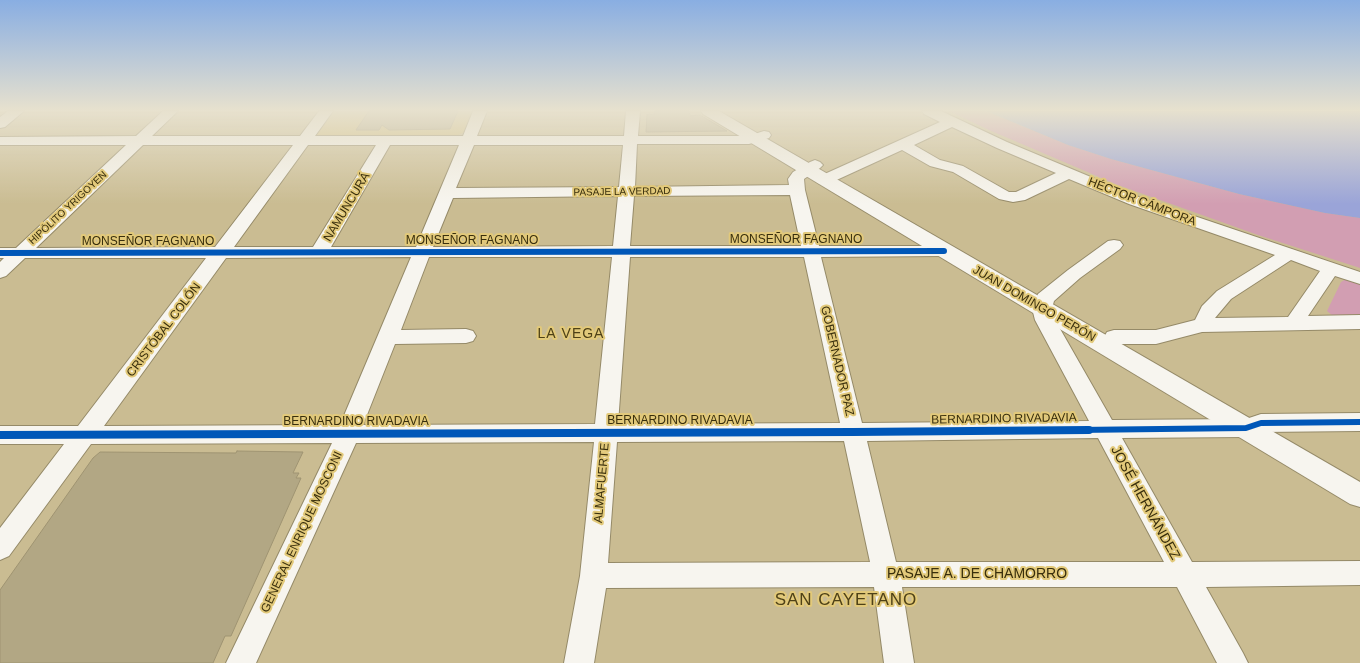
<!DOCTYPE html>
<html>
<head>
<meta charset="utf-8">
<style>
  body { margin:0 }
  canvas { display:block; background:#cabc92 }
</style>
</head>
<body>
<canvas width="1360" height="663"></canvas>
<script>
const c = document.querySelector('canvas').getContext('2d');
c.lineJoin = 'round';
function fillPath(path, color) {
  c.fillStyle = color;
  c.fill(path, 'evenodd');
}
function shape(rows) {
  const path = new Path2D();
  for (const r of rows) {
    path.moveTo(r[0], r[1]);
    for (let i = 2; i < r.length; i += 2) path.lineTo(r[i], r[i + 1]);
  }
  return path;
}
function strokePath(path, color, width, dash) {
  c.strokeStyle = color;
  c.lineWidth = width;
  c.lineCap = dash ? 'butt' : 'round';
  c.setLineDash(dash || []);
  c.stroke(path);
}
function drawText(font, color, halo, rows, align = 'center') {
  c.font = font + ' Helvetica,sans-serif';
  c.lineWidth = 4;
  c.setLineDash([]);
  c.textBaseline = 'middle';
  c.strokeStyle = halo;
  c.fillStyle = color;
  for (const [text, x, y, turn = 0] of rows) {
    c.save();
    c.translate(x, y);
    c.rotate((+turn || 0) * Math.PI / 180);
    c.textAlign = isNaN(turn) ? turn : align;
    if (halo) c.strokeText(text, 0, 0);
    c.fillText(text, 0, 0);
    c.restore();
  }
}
const built = shape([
  [332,111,473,111,465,132,456,136,317,135,316,134]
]);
const green = shape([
  [949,111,986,111,1068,145,1111,159,1239,194,1325,213,1360,218,1360,268,1258,235,1118,185,989,130],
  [1346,279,1360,282,1360,316,1333,316,1327,311,1341,282]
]);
const water = shape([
  [986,111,1360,111,1360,218,1325,213,1239,194,1111,159,1068,145]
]);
const building = shape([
  [369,111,458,111,450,129,389,130,382,125,379,130,356,130,369,111],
  [655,111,689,111,690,116,700,115,727,131,646,132,647,114,655,114,655,111],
  [237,451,303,452,293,473,299,473,296,478,301,478,231,636,225,636,213,663,0,663,0,590,93,458,100,452,236,453,237,451]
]);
const minor = shape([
  [8,111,24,111,5,127,0,128,0,117,8,111],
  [163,111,178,111,152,136,300,136,319,111,333,111,315,136,463,136,473,111,487,111,477,136,624,136,626,111,640,111,638,136,748,136,764,131,769,132,771,135,769,138,749,144,637,144,635,187,789,185,788,179,793,172,810,162,815,160,820,162,823,165,820,168,804,179,805,190,819,246,944,246,950,247,953,251,950,255,944,256,821,257,862,423,1089,421,1035,320,1032,308,1038,294,1068,270,1108,241,1114,240,1120,241,1123,245,1120,249,1080,278,1054,301,1052,308,1055,320,1112,420,1246,419,1261,414,1360,413,1360,431,1261,432,1246,437,1122,438,1192,562,1360,561,1360,585,1206,587,1243,653,1248,663,1217,663,1177,587,902,587,914,663,884,663,874,587,606,588,594,663,564,663,580,576,594,442,356,443,256,663,226,663,332,443,91,444,9,556,0,560,0,528,64,444,0,444,0,426,78,426,206,258,25,258,6,276,0,278,0,262,4,258,0,258,0,248,16,248,126,145,0,145,0,137,136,136,163,111],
  [143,145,293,145,215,247,36,248,143,145],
  [308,145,376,145,313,247,234,247,308,145],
  [390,145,459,145,416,247,331,247,390,145],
  [474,145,623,145,619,187,456,188,474,145],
  [790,195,801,246,630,246,634,196,790,195],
  [618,196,613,246,433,247,453,198,618,196],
  [411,257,340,425,104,426,226,258,411,257],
  [429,257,612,257,595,424,363,425,395,344,466,343,473,341,476,336,473,331,466,329,401,330,429,257],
  [630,257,804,257,840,423,618,424,630,257],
  [1098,438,1164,562,896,562,867,441,1098,438],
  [844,441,870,562,608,563,617,442,844,441],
  [922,111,941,111,1007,142,1141,198,1360,272,1360,284,1335,276,1308,316,1360,315,1360,329,1202,332,1156,344,1114,344,1107,342,1104,337,1107,332,1114,330,1156,330,1195,320,1202,306,1217,291,1275,255,1129,204,1069,179,1025,200,1013,202,999,199,953,172,930,166,902,150,830,183,824,185,818,183,816,180,818,177,940,122,924,114,922,111],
  [952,127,997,148,1056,173,1016,192,1009,192,963,166,940,160,914,145,952,127],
  [1291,260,1320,271,1288,317,1215,318,1231,299,1291,260]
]);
const major = shape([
  [701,111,719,111,1360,482,1360,507,1350,504,703,114,701,111]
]);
const cyclewayFar1 = shape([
  [0,253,944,251],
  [991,431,1246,428,1261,423,1360,422]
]);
const cycleway = shape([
  [0,435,853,432,1089,430]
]);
const farStreetnames = [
  ["PASAJE LA VERDAD",622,192,-1],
  ["HIPÓLITO YRIGOYEN",68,208,-43]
];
const streetNames = [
  ["HÉCTOR CÁMPORA",1142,202,21],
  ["NAMUNCURÁ",347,207,-59],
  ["MONSEÑOR FAGNANO",796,240],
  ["MONSEÑOR FAGNANO",472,241],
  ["MONSEÑOR FAGNANO",148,242],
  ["JUAN DOMINGO PERÓN",1034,304,30],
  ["CRISTÓBAL COLÓN",164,330,-53],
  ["GOBERNADOR PAZ",837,361,77],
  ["BERNARDINO RIVADAVIA",1004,419,-1],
  ["BERNARDINO RIVADAVIA",680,421],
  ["BERNARDINO RIVADAVIA",356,422],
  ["ALMAFUERTE",602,483,-85],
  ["GENERAL ENRIQUE MOSCONI",302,532,-65]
];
const quarterNames = [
  ["LA VEGA",571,334]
];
const nearStreetnames = [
  ["JOSÉ HERNÁNDEZ",1145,503,61],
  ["PASAJE A. DE CHAMORRO",977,574]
];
const nearQuarternames = [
  ["SAN CAYETANO",846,600]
];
fillPath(built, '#d2bd79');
fillPath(green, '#d29eb2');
fillPath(water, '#9aa4d8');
fillPath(building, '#b2a784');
strokePath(building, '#9f9472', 1);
strokePath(minor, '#958a68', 2);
strokePath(major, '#958a68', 2);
fillPath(minor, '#f7f5ef');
fillPath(major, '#f7f5ef');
strokePath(cyclewayFar1, '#0057b8', 6);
strokePath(cycleway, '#0057b8', 8);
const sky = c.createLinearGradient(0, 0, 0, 204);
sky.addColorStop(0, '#89aee2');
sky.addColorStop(0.54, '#e7e1ce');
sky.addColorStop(1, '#e7e1ce00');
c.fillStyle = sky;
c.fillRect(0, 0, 1360, 204);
drawText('10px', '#382e0c', '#e2c97a', farStreetnames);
drawText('12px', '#382e0c', '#e2c97a', streetNames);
c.letterSpacing = '1px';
drawText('14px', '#4e4117', '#e2c97a', quarterNames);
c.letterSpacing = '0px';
drawText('14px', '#382e0c', '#e2c97a', nearStreetnames);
c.letterSpacing = '1px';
drawText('17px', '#4e4117', '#e2c97a', nearQuarternames);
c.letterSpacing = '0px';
</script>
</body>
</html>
